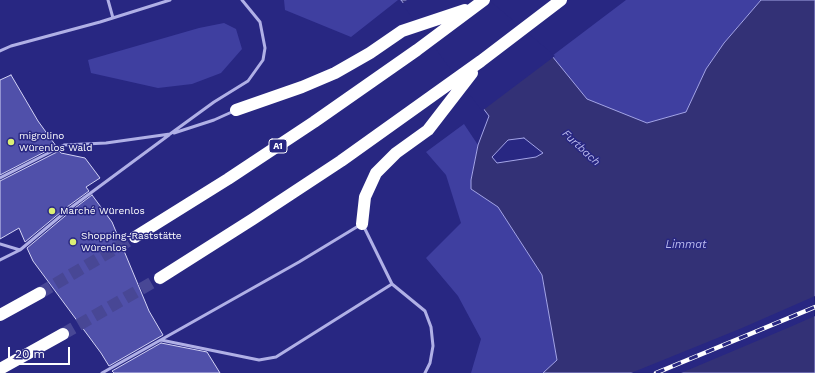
<!DOCTYPE html>
<html>
<head>
<meta charset="utf-8">
<style>
  body { margin:0 }
  #map { position:relative; width:815px; height:373px; overflow:hidden; background:#282782; font-family:"Work Sans",sans-serif }
  canvas { display:block }
  .scale { position:absolute; left:8px; top:347px; width:62px; height:18px; box-sizing:border-box; border:2px solid #fff; border-top:0; padding-left:5px; font-size:12px; line-height:14px; white-space:nowrap; color:#fff; -webkit-text-stroke:3px #282782; paint-order:stroke }
</style>
</head>
<body>
<div id="map">
<canvas width="815" height="373"></canvas>
<div class="scale">20 m</div>
</div>
<script>
const c = document.querySelector('canvas').getContext('2d');
c.lineJoin = 'round';
function fillPath(path, color) {
  c.fillStyle = color;
  c.fill(path, 'evenodd');
}
function shape(rows) {
  const path = new Path2D();
  for (const r of rows) {
    path.moveTo(r[0], r[1]);
    for (let i = 2; i < r.length; i += 2) path.lineTo(r[i], r[i + 1]);
  }
  return path;
}
function strokePath(path, color, width, dash) {
  c.strokeStyle = color;
  c.lineWidth = width;
  c.lineCap = dash ? 'butt' : 'round';
  c.setLineDash(dash || []);
  c.stroke(path);
}
function drawText(font, color, halo, rows, align = 'center') {
  c.font = font + ' "Work Sans",sans-serif';
  c.lineWidth = 3;
  c.setLineDash([]);
  c.textBaseline = 'middle';
  c.strokeStyle = halo;
  c.fillStyle = color;
  for (const [text, x, y, turn = 0] of rows) {
    c.save();
    c.translate(x, y);
    c.rotate((+turn || 0) * Math.PI / 180);
    c.textAlign = isNaN(turn) ? turn : align;
    if (halo) c.strokeText(text, 0, 0);
    c.fillText(text, 0, 0);
    c.restore();
  }
}
const green = shape([
  [284,0,398,0,351,37,285,10],
  [626,0,761,0,724,43,706,69,686,112,647,123,587,99,552,56],
  [224,23,236,29,242,49,221,73,192,84,158,88,91,73,88,60,199,28],
  [464,124,478,145,471,180,471,189,498,207,542,275,557,360,543,373,471,373,481,339,458,296,426,258,461,223,446,175,426,152]
]);
const water = shape([
  [401,0,484,0,552,56,587,99,647,123,686,112,706,69,724,43,761,0,815,0,815,373,543,373,557,360,542,275,498,207,471,189,471,180,478,145,489,116,401,0],
  [524,138,543,153,536,157,497,163,492,157,508,140,524,138]
]);
const pier = shape([
  [407,0,489,0,555,56,482,111,402,4],
  [815,296,815,316,790,327,681,373,631,373,742,328]
]);
const building = shape([
  [11,75,38,121,56,146,0,175,0,80,11,75],
  [59,151,61,153,85,158,100,178,86,187,89,191,67,207,25,242,19,228,0,239,0,181,59,151],
  [92,195,112,222,149,311,163,335,109,366,101,353,33,261,27,248,71,211,92,195],
  [161,343,207,352,220,373,114,373,112,371,161,343]
]);
const motorwayTunnel = shape([
  [40,293,135,237],
  [63,334,160,278]
]);
const service = shape([
  [108,0,113,18],
  [0,51,11,46,100,22,170,0],
  [174,133,214,120,234,111],
  [0,178,64,145,106,143,170,134,214,102,248,81,263,60,265,48,260,22,242,0],
  [364,227,392,284,425,311,431,327,433,346,430,363,425,373],
  [0,244,20,250],
  [0,260,20,250,69,209,169,135],
  [161,340,259,360,276,357,392,284],
  [102,373,299,262,360,225]
]);
const motorway = shape([
  [236,110,302,87,335,73,370,53,402,31,465,10],
  [362,224,365,197,376,173,396,153,428,130,472,73],
  [135,237,228,179,314,122,417,50,484,0],
  [160,278,253,219,341,161,481,61,561,0],
  [0,315,40,293],
  [0,369,63,334]
]);
const rail = shape([
  [656,373,815,307]
]);
const markers = [
  [11,142,4,"#dbef75"],
  [52,211,4,"#dbef75"],
  [73,242,4,"#dbef75"]
];
const shields = [
  [278,146,18]
];
const shieldNames = [
  ["A1",278,146]
];
const poiNames = [
  ["migrolino",19,136],
  ["Würenlos Wald",19,148],
  ["Marché Würenlos",60,211],
  ["Shopping-Raststätte",81,236],
  ["Würenlos",81,248]
];
const waterNames = [
  ["Furtbach",581,148,43],
  ["Limmat",686,245]
];
fillPath(green, '#3f3fa0');
fillPath(water, '#333176');
strokePath(water, '#a4a5e7', 1);
fillPath(pier, '#282782');
fillPath(building, '#5050aa');
strokePath(building, '#d3d3f5', 1);
strokePath(motorwayTunnel, '#484795', 12, [12, 6]);
strokePath(service, '#b0b0e6', 3);
strokePath(motorway, '#fff', 12);
strokePath(rail, '#fff', 4.5);
strokePath(rail, '#282782', 3, [9]);
for (const [x, y, r, color] of markers) {
  const dot = new Path2D();
  dot.arc(x, y, r, 0, 2 * Math.PI);
  c.fillStyle = color;
  c.fill(dot);
  strokePath(dot, '#282782', 1.5);
}
for (const [x, y, w] of shields) {
  const box = new Path2D();
  box.roundRect(x - w / 2, y - 7, w, 14, 3);
  c.fillStyle = '#282782';
  c.fill(box);
  strokePath(box, '#fff', 1);
}
drawText('bold 9px', '#fff', null, shieldNames);
drawText('10px', '#fff', '#282782', poiNames, 'left');
drawText('italic 11px', '#bbe', '#282782', waterNames);
</script>
</body>
</html>
